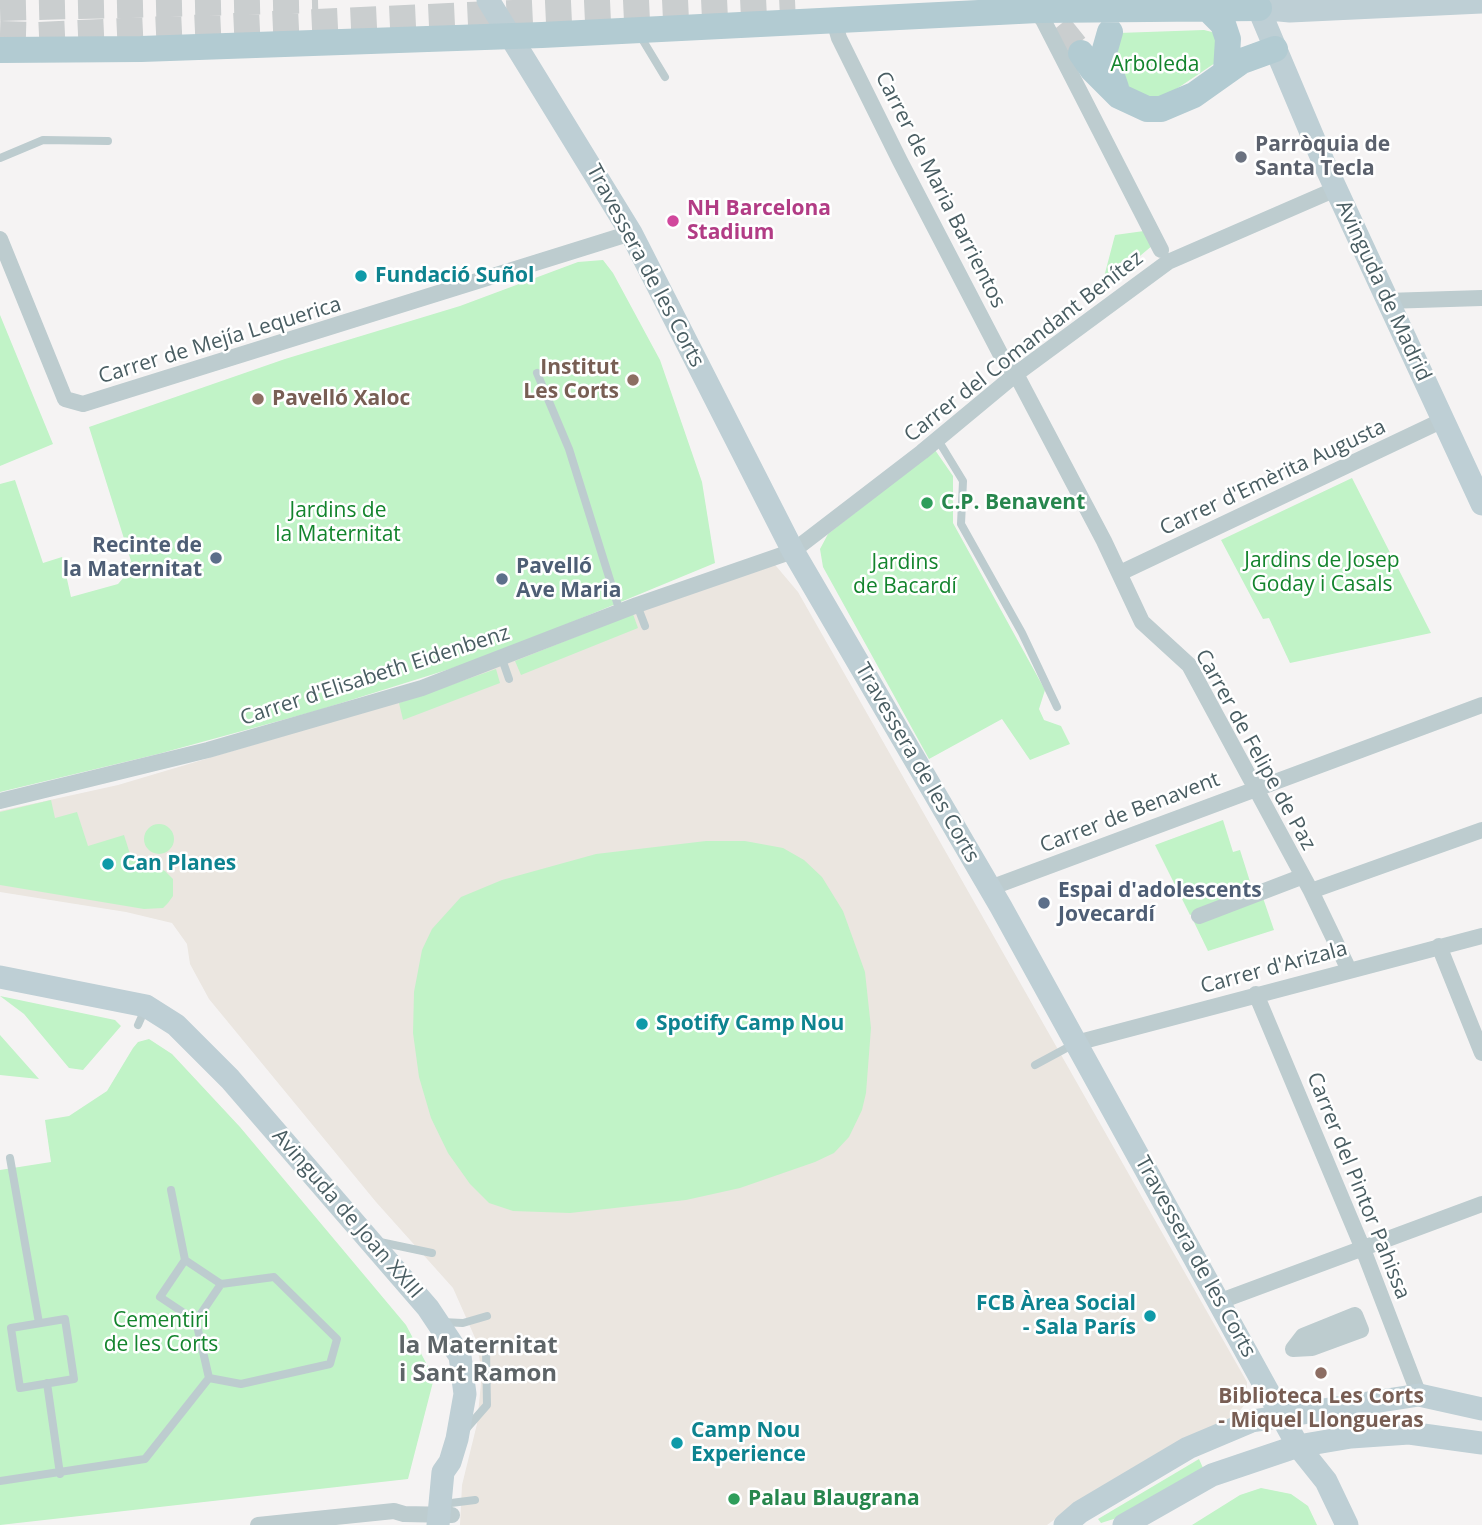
<!DOCTYPE html>
<html>
<head>
<meta charset="utf-8">
<style>
  body { margin:0 }
  canvas { display:block; background:#f5f3f3 }
</style>
</head>
<body>
<canvas width="1482" height="1525"></canvas>
<script>
const c = document.querySelector('canvas').getContext('2d');
c.lineJoin = 'round';
function fillPath(path, color) {
  c.fillStyle = color;
  c.fill(path, 'evenodd');
}
function shape(rows) {
  const path = new Path2D();
  for (const r of rows) {
    if (r.length === 3) {
      path.moveTo(r[0] + r[2], r[1]);
      path.arc(r[0], r[1], r[2], 0, 2 * Math.PI);
      continue;
    }
    path.moveTo(r[0], r[1]);
    for (let i = 2; i < r.length; i += 2) path.lineTo(r[i], r[i + 1]);
  }
  return path;
}
function strokePath(path, color, width, dash) {
  c.strokeStyle = color;
  c.lineWidth = width;
  c.lineCap = dash ? 'butt' : 'round';
  c.setLineDash(dash || []);
  c.stroke(path);
}
function drawText(font, color, halo, rows, align = 'center') {
  c.font = font + ' "Open Sans",sans-serif';
  c.lineWidth = 5;
  c.setLineDash([]);
  c.textBaseline = 'middle';
  c.strokeStyle = halo;
  c.fillStyle = color;
  for (const [text, x, y, turn = 0] of rows) {
    c.save();
    c.translate(x, y);
    c.rotate((+turn || 0) * Math.PI / 180);
    c.textAlign = isNaN(turn) ? turn : align;
    if (halo) c.strokeText(text, 0, 0);
    c.fillText(text, 0, 0);
    c.restore();
  }
}
const commercial = shape([
  [771,560,798,592,1247,1382,1246,1403,1237,1414,1087,1496,1047,1525,460,1525,462,1485,477,1424,482,1373,476,1340,453,1288,376,1202,209,999,190,964,187,944,172,923,126,912,0,892,0,811,118,785,394,703]
]);
const green = shape([
  [1204,30,1212,32,1216,38,1218,61,1163,98,1145,96,1127,89,1114,51,1118,33],
  [1144,231,1153,245,1109,282,1104,277,1115,235],
  [603,260,613,273,660,360,702,482,715,563,485,658,319,710,158,754,0,792,0,484,15,480,43,563,62,557,71,597,118,584,125,576,131,561,89,427,285,359,460,306,578,262],
  [0,315,53,444,0,466],
  [935,450,953,476,953,523,1045,690,1039,709,1044,720,1061,726,1070,744,1030,760,1002,719,929,759,823,567,820,549,828,534],
  [1352,478,1431,633,1290,663,1269,618,1263,619,1221,540],
  [633,614,638,628,521,675,515,661],
  [496,669,500,683,403,720,399,703],
  [51,800,55,818,77,812,88,846,124,835,131,857,165,871,173,879,173,896,168,903,163,908,144,909,0,885,0,812],
  [1223,820,1233,852,1240,850,1253,891,1190,915,1155,845],
  [159,839,15],
  [706,841,745,841,783,848,804,860,822,877,843,911,865,972,871,1028,866,1093,862,1110,849,1137,834,1153,815,1162,740,1188,686,1200,570,1213,513,1211,489,1203,470,1184,448,1153,431,1118,419,1077,413,1033,414,992,422,950,432,929,461,897,502,880,596,854],
  [1262,895,1274,930,1208,951,1194,922],
  [0,996,115,1020,121,1026,83,1070,69,1068,24,1014],
  [0,1035,39,1079,0,1075],
  [149,1039,172,1054,240,1127,406,1325,434,1378,408,1479,0,1525,0,1170,51,1162,45,1120,69,1116,107,1091,133,1048,138,1042],
  [1199,1459,1203,1468,1120,1517,1101,1523,1098,1519],
  [1261,1488,1291,1494,1308,1506,1317,1525,1192,1525,1240,1495]
]);
const primaryTunnel = shape([
  [1028,2,1056,22,1081,53],
  [0,8,318,0],
  [0,34,36,35,795,0]
]);
const lane = shape([
  [639,34,665,77],
  [0,158,43,140,108,141],
  [537,373,569,449,620,612],
  [938,440,963,481,961,524,1022,633,1057,707],
  [637,605,645,626],
  [502,659,509,679],
  [138,1025,145,1009],
  [1035,1065,1074,1044],
  [10,1158,39,1323],
  [171,1190,185,1260],
  [380,1242,432,1253],
  [185,1260,221,1284,196,1321,160,1297,185,1260],
  [65,1319,74,1379,20,1388,11,1328,65,1319],
  [442,1322,463,1323,487,1316],
  [209,1378,241,1384,330,1364,337,1339,274,1277,221,1284],
  [47,1383,60,1474],
  [466,1429,487,1405,486,1349],
  [0,1481,145,1459,209,1378,196,1321],
  [451,1503,475,1500]
]);
const street = shape([
  [1038,10,1161,250],
  [834,21,839,38,900,161,1003,359,1016,374,1104,541,1142,622,1189,665,1311,891,1349,970],
  [0,239,65,399,83,404,631,233],
  [1386,301,1482,298],
  [1120,573,1443,420],
  [0,801,208,750,422,688,637,605,793,551,922,452,1016,374,1168,262,1336,189],
  [990,888,1482,705],
  [1311,891,1482,830],
  [1199,916,1301,877],
  [1439,946,1482,1053],
  [1256,994,1363,1249,1419,1395],
  [1076,1043,1482,936],
  [1218,1302,1482,1204],
  [1355,1315,1361,1330,1312,1348,1293,1349,1303,1336,1355,1315],
  [258,1525,394,1511,404,1514,452,1515]
]);
const secondary = shape([
  [488,0,631,233,793,551,1001,907,1298,1446,1326,1481,1347,1525],
  [1255,0,1323,161,1482,504],
  [1259,8,1290,11,1482,2],
  [0,977,146,1006,176,1025,230,1079,428,1308,460,1356,465,1394,457,1439,450,1462,443,1472,438,1525],
  [1065,1525,1080,1512,1188,1448,1252,1421,1419,1395,1482,1409],
  [1124,1525,1212,1475,1298,1446,1351,1437,1409,1433,1482,1443]
]);
const primary = shape([
  [1207,8,1223,24,1228,39,1226,71],
  [1110,32,1104,53,1116,88],
  [0,50,141,49,542,35,1038,10,1259,8],
  [1081,53,1092,69,1119,96,1147,109,1161,109,1194,95,1242,61,1275,49]
]);
const markers = [
  [1241,157,7,"#6b7280"],
  [673,221,7,"#d1479c"],
  [361,276,7,"#0f9aa8"],
  [633,380,7,"#8d6e63"],
  [258,399,7,"#8d6e63"],
  [927,503,7,"#2e9e5b"],
  [216,558,7,"#5c6f8a"],
  [502,579,7,"#5c6f8a"],
  [108,864,7,"#0f9aa8"],
  [1044,903,7,"#5c6f8a"],
  [642,1024,7,"#0f9aa8"],
  [1150,1316,7,"#0f9aa8"],
  [1321,1373,7,"#8d6e63"],
  [677,1443,7,"#0f9aa8"],
  [734,1499,7,"#2e9e5b"]
];
const parkNames = [
  ["Arboleda",1155,65],
  ["Jardins de",338,511],
  ["la Maternitat",338,535],
  ["Jardins de Josep",1322,561],
  ["Goday i Casals",1322,585],
  ["Jardins",905,563],
  ["de Bacardí",905,587],
  ["Cementiri",161,1321],
  ["de les Corts",161,1345]
];
const worshipNames = [
  ["Parròquia de",1255,145],
  ["Santa Tecla",1255,169]
];
const streetNames = [
  ["Carrer de Maria Barrientos",940,190,63],
  ["Travessera de les Corts",645,266,62],
  ["Avinguda de Madrid",1383,291,65],
  ["Carrer de Mejía Lequerica",220,341,-17],
  ["Carrer del Comandant Benítez",1024,347,-38],
  ["Carrer d'Emèrita Augusta",1273,478,-25],
  ["Carrer d'Elisabeth Eidenbenz",375,676,-18],
  ["Carrer de Felipe de Paz",1255,750,61],
  ["Travessera de les Corts",917,763,60],
  ["Carrer de Benavent",1130,813,-21],
  ["Carrer d'Arizala",1274,968,-15],
  ["Carrer del Pintor Pahissa",1358,1186,68],
  ["Avinguda de Joan XXIII",347,1214,49],
  ["Travessera de les Corts",1195,1257,61]
];
const hotelNames = [
  ["NH Barcelona",687,209],
  ["Stadium",687,233]
];
const cultureNames = [
  ["Fundació Suñol",375,276],
  ["Can Planes",122,864],
  ["Spotify Camp Nou",656,1024],
  ["FCB Àrea Social",1136,1304,"right"],
  ["- Sala París",1136,1328,"right"],
  ["Camp Nou",691,1431],
  ["Experience",691,1455]
];
const educationNames = [
  ["Institut",619,368],
  ["Les Corts",619,392],
  ["Pavelló Xaloc",272,399,"left"],
  ["Biblioteca Les Corts",1321,1397,"center"],
  ["- Miquel Llongueras",1321,1421,"center"]
];
const leisureNames = [
  ["C.P. Benavent",941,503],
  ["Palau Blaugrana",748,1499]
];
const serviceNames = [
  ["Recinte de",202,546,"right"],
  ["la Maternitat",202,570,"right"],
  ["Pavelló",516,567],
  ["Ave Maria",516,591],
  ["Espai d'adolescents",1058,891],
  ["Jovecardí",1058,915]
];
const quarterNames = [
  ["la Maternitat",478,1346],
  ["i Sant Ramon",478,1374]
];
fillPath(commercial, '#ebe6e0');
fillPath(green, '#c1f3c7');
strokePath(primaryTunnel, '#cacecf', 26, [26, 13]);
strokePath(lane, '#bdcccf', 8);
strokePath(street, '#bdcccf', 16);
strokePath(secondary, '#becfd5', 23);
strokePath(primary, '#b2cbd2', 26);
for (const [x, y, r, color] of markers) {
  const dot = new Path2D();
  dot.arc(x, y, r, 0, 2 * Math.PI);
  c.fillStyle = color;
  c.fill(dot);
  strokePath(dot, '#fff', 2.5);
}
drawText('21px', '#13842d', '#fff', parkNames);
drawText('bold 21px', '#5b616d', '#fff', worshipNames, 'left');
drawText('21px', '#495d62', '#fff', streetNames);
drawText('bold 21px', '#b23c85', '#fff', hotelNames, 'left');
drawText('bold 21px', '#0d838f', '#fff', cultureNames, 'left');
drawText('bold 21px', '#785e54', '#fff', educationNames, 'right');
drawText('bold 21px', '#27864d', '#fff', leisureNames, 'left');
drawText('bold 21px', '#4e5e75', '#fff', serviceNames, 'left');
drawText('bold 24px', '#5e6568', '#fff', quarterNames);
</script>
</body>
</html>
